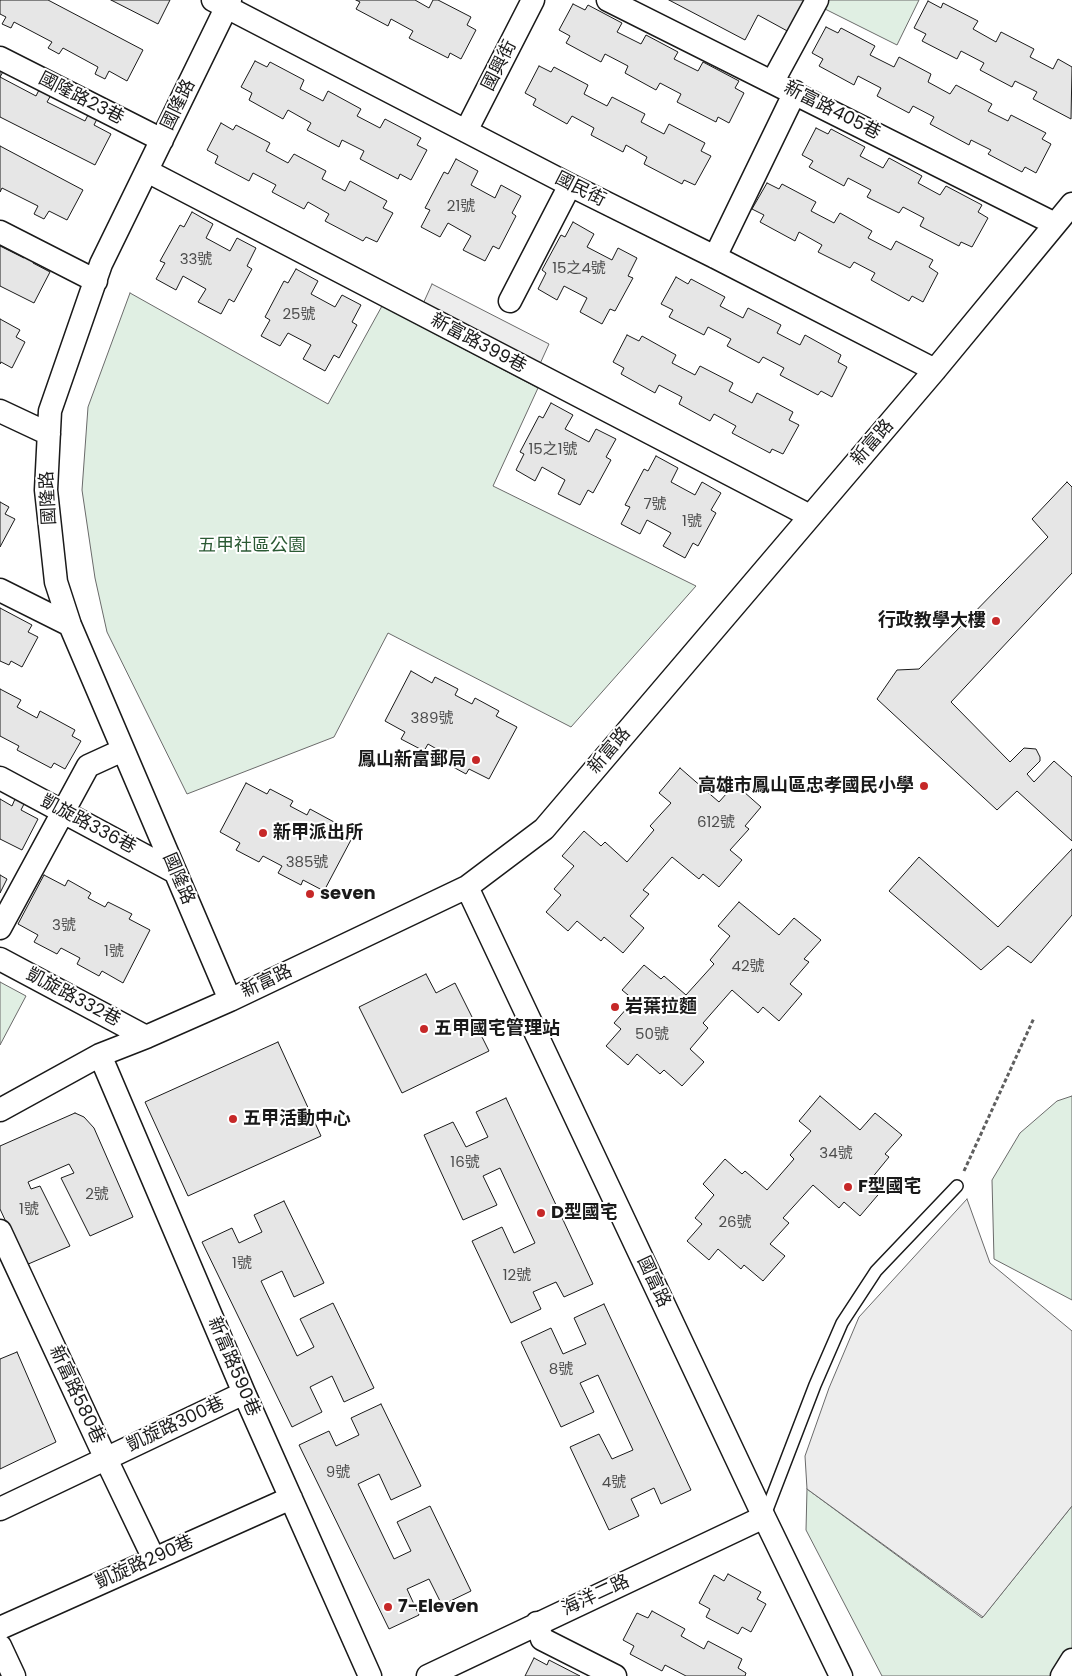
<!DOCTYPE html>
<html>
<head>
<meta charset="utf-8">
<style>
  body { margin:0 }
  canvas { display:block; background:#fff }
</style>
</head>
<body>
<canvas width="1072" height="1676"></canvas>
<script>
const c = document.querySelector('canvas').getContext('2d');
c.lineJoin = 'round';
function fillPath(path, color) {
  c.fillStyle = color;
  c.fill(path, 'evenodd');
}
function shape(rows) {
  const path = new Path2D();
  for (const r of rows) {
    path.moveTo(r[0], r[1]);
    for (let i = 2; i < r.length; i += 2) path.lineTo(r[i], r[i + 1]);
  }
  return path;
}
function strokePath(path, color, width, dash) {
  c.strokeStyle = color;
  c.lineWidth = width;
  c.lineCap = dash ? 'butt' : 'round';
  c.setLineDash(dash || []);
  c.stroke(path);
}
function drawText(font, color, halo, rows, align = 'center') {
  c.font = font + ' Poppins,"Noto Sans TC",sans-serif';
  c.lineWidth = 4;
  c.setLineDash([]);
  c.textBaseline = 'middle';
  c.strokeStyle = halo;
  c.fillStyle = color;
  for (const [text, x, y, turn = 0] of rows) {
    c.save();
    c.translate(x, y);
    c.rotate((+turn || 0) * Math.PI / 180);
    c.textAlign = isNaN(turn) ? turn : align;
    if (halo) c.strokeText(text, 0, 0);
    c.fillText(text, 0, 0);
    c.restore();
  }
}
const green = shape([
  [819,0,919,0,897,45,817,5,819,0],
  [130,293,328,404,382,306,538,388,493,486,696,586,571,727,388,633,334,737,187,794,107,632,95,578,82,490,88,407,130,293],
  [0,982,26,996,0,1045,0,982],
  [1072,1096,1072,1300,994,1259,992,1180,1020,1133,1057,1101,1072,1096],
  [807,1489,982,1618,1072,1506,1072,1649,1053,1676,882,1676,806,1530,807,1489]
]);
const parking = shape([
  [432,284,549,344,539,366,422,306,432,284],
  [967,1199,990,1263,1072,1331,1072,1506,983,1617,807,1489,805,1456,829,1388,859,1317,967,1199]
]);
const building = shape([
  [0,0,48,0,143,50,127,81,109,71,105,79,95,74,98,67,63,48,59,54,48,48,52,42,14,22,11,28,2,24,6,17,0,14,0,0],
  [111,0,170,0,158,24,111,0],
  [356,0,415,0,429,8,433,0,438,0,471,17,467,25,476,30,461,59,450,53,448,58,409,38,413,31,391,19,388,26,356,9,360,2,356,0],
  [669,0,809,0,791,33,758,15,745,40,669,0],
  [928,1,941,8,943,3,978,21,973,29,996,42,1001,32,1034,49,1030,57,1053,69,1058,59,1072,67,1071,119,1033,99,1037,92,1015,81,1012,87,980,70,984,63,961,51,957,59,922,41,926,34,914,28,928,1],
  [573,4,585,10,588,5,622,23,617,32,641,44,646,35,678,52,674,59,698,71,703,62,739,81,735,88,744,93,729,123,718,117,716,122,677,102,681,94,660,83,656,90,625,73,628,66,605,54,601,62,566,43,570,36,559,30,573,4],
  [826,27,838,33,841,28,875,46,870,55,894,67,899,57,931,74,928,82,950,94,956,85,992,104,988,111,1008,121,1011,115,1046,133,1042,139,1051,144,1036,173,1025,167,1022,172,988,154,991,150,971,140,969,145,930,124,934,117,913,106,909,113,877,96,881,88,858,76,854,85,819,66,823,59,812,53,826,27],
  [255,61,267,67,270,62,304,80,300,89,323,101,328,91,361,109,357,116,380,128,385,119,421,138,417,145,427,150,411,180,400,174,398,179,360,159,364,151,342,140,339,147,307,130,311,123,288,110,283,119,249,100,252,93,241,87,255,61],
  [539,66,551,72,554,67,588,85,584,94,607,106,612,97,645,114,641,122,664,134,669,124,705,143,701,151,711,156,695,185,684,180,682,184,644,164,647,157,626,145,623,152,591,135,594,128,572,116,567,124,533,105,536,99,525,93,539,66],
  [0,68,4,70,0,77,36,96,39,90,51,95,47,102,85,121,88,115,97,119,94,125,111,134,95,165,0,117,0,68],
  [221,123,233,130,236,125,270,143,266,151,288,163,294,154,326,171,322,179,345,191,350,181,387,201,383,208,393,213,377,242,366,237,363,241,325,221,329,214,308,202,304,209,272,192,276,185,253,173,249,181,215,163,218,156,207,150,221,123],
  [816,128,828,134,831,129,865,147,860,156,883,168,889,158,922,176,918,183,940,195,946,186,982,205,978,212,988,218,972,247,961,242,959,246,920,226,924,218,903,207,899,213,867,197,871,190,848,178,844,186,809,167,813,161,802,155,816,128],
  [0,146,83,190,67,220,49,211,44,219,34,214,38,206,2,188,0,192,0,146],
  [456,159,478,171,471,185,495,198,501,185,521,196,512,213,516,216,499,249,493,246,485,261,463,250,471,236,448,223,440,237,421,227,430,210,425,208,444,172,448,174,456,159],
  [767,183,779,189,782,184,816,202,811,211,834,223,840,213,872,231,868,238,891,250,896,241,933,260,929,267,938,273,923,302,912,296,909,301,871,280,875,273,854,262,850,268,818,252,822,245,799,232,795,241,760,222,764,215,752,209,767,183],
  [192,212,213,224,206,238,230,251,237,238,256,248,247,266,252,269,234,302,229,299,221,314,198,302,206,289,183,276,176,290,156,279,165,263,160,261,180,225,184,227,192,212],
  [573,222,594,234,587,247,612,260,618,248,637,258,628,276,633,278,615,311,610,309,602,324,580,312,587,298,564,286,557,300,538,289,546,273,542,270,561,235,565,237,573,222],
  [0,246,24,258,27,252,36,257,33,263,50,272,34,303,0,286,0,246],
  [296,269,318,281,311,294,335,307,342,295,361,305,352,322,357,325,339,358,334,355,325,371,303,359,311,345,288,333,280,346,261,336,270,320,265,317,284,281,288,283,296,269],
  [676,277,688,284,691,279,725,297,720,306,743,318,748,308,781,325,777,333,800,345,805,335,841,355,838,362,847,367,832,397,821,391,818,395,780,375,784,368,763,357,759,363,727,346,731,339,708,327,704,335,669,317,673,310,661,304,676,277],
  [0,319,20,330,16,337,25,342,12,368,1,362,0,364,0,319],
  [627,335,639,341,642,336,676,355,672,363,695,375,700,366,733,383,729,391,752,403,757,393,793,412,789,420,799,425,783,454,772,449,770,453,732,433,736,426,714,414,710,421,679,404,682,397,659,385,655,393,621,374,624,368,613,362,627,335],
  [551,403,573,415,565,429,589,442,596,429,616,439,606,457,611,460,593,493,588,490,580,505,558,494,565,480,542,467,535,481,516,470,524,454,520,452,539,416,543,418,551,403],
  [656,456,678,468,671,482,695,495,702,482,721,493,711,510,716,513,698,546,693,543,685,558,663,546,671,533,647,520,640,534,621,524,630,507,625,505,644,469,648,471,656,456],
  [1067,482,1072,487,1072,573,951,702,1010,762,1024,748,1036,749,1040,757,1040,761,1027,774,1034,782,1054,761,1072,777,1072,841,1017,791,997,810,877,699,897,670,919,669,1048,537,1032,519,1067,482],
  [0,502,9,507,5,514,15,519,0,547,0,502],
  [0,608,32,625,28,632,38,637,22,667,11,661,9,665,0,661,0,608],
  [411,671,432,683,435,677,458,689,455,695,472,704,475,698,499,711,496,716,517,727,489,779,469,769,466,774,444,762,447,755,428,744,424,751,401,739,405,732,385,721,411,671],
  [0,689,21,700,17,707,37,718,40,711,75,730,72,736,81,741,65,769,54,763,51,768,17,750,19,746,0,736,0,689],
  [680,768,719,802,735,784,761,807,745,826,749,829,730,850,742,860,719,887,703,874,699,879,672,857,643,890,649,894,630,916,644,928,623,953,604,937,601,941,577,921,568,931,546,912,561,895,554,889,574,866,562,856,584,831,601,846,605,842,627,862,654,830,650,826,671,803,659,793,680,768],
  [246,783,267,794,270,789,293,801,290,806,307,815,310,809,334,822,331,827,352,838,324,891,303,880,301,885,278,873,282,866,263,856,259,862,236,850,240,843,220,832,246,783],
  [0,799,12,806,15,799,24,804,21,810,38,819,22,850,0,839,0,799],
  [1072,849,1072,915,1031,963,1008,946,981,970,889,891,919,857,998,927,1072,849],
  [0,875,7,879,0,893,0,875],
  [44,875,65,886,68,880,91,893,88,898,105,907,108,902,132,914,129,919,150,930,123,983,102,971,99,976,77,964,80,958,61,948,57,954,34,942,38,935,18,924,44,875],
  [739,902,779,935,794,918,821,940,804,959,809,962,790,984,802,994,779,1021,763,1007,758,1013,732,990,703,1023,708,1028,690,1049,704,1062,682,1086,664,1070,660,1074,637,1054,628,1065,606,1046,621,1029,614,1023,634,1000,622,990,644,965,661,979,664,976,686,995,714,964,710,960,730,936,718,926,739,902],
  [426,974,436,993,455,983,489,1051,402,1093,359,1007,426,974],
  [278,1042,321,1136,188,1196,145,1102,278,1042],
  [820,1096,860,1130,875,1113,902,1135,885,1154,889,1157,871,1179,883,1189,860,1216,844,1202,839,1208,813,1185,783,1218,789,1223,770,1244,785,1256,763,1281,744,1265,741,1269,718,1249,709,1260,687,1241,702,1224,695,1218,714,1195,703,1184,725,1159,742,1174,745,1171,767,1190,794,1159,790,1155,811,1131,799,1121,820,1096],
  [506,1098,593,1284,564,1297,556,1282,533,1292,541,1309,511,1323,472,1241,502,1227,514,1253,535,1243,500,1168,483,1176,497,1205,463,1220,424,1135,453,1122,466,1147,488,1137,476,1112,506,1098],
  [75,1113,84,1117,94,1128,133,1217,90,1236,61,1178,74,1173,69,1164,28,1182,31,1189,40,1186,70,1246,26,1265,0,1209,0,1146,75,1113],
  [284,1201,324,1283,294,1297,282,1271,261,1281,297,1356,314,1347,300,1319,333,1303,374,1388,344,1402,332,1376,310,1387,322,1412,292,1427,202,1242,232,1228,239,1243,262,1232,254,1215,284,1201],
  [604,1304,691,1490,661,1504,654,1488,631,1499,639,1516,609,1530,570,1447,599,1434,612,1459,633,1450,598,1375,580,1383,594,1412,561,1427,521,1342,551,1328,563,1354,586,1344,574,1318,604,1304],
  [17,1352,56,1442,0,1469,0,1359,17,1352],
  [381,1404,421,1486,391,1500,379,1474,358,1484,394,1559,411,1551,397,1522,430,1506,471,1591,442,1605,429,1579,407,1589,419,1615,389,1629,299,1445,329,1431,336,1446,359,1435,351,1418,381,1404],
  [728,1574,761,1592,757,1599,766,1604,751,1632,742,1627,738,1634,706,1617,710,1609,699,1603,714,1575,724,1581,728,1574],
  [652,1611,685,1629,681,1636,704,1649,708,1641,742,1659,738,1668,746,1673,745,1676,686,1676,665,1665,662,1671,630,1654,634,1646,623,1640,637,1613,648,1618,652,1611],
  [534,1658,547,1665,549,1660,580,1676,525,1676,534,1658]
]);
const path = shape([
  [964,1171,1034,1018]
]);
const service = shape([
  [765,1515,815,1385,842,1323,876,1271,957,1186]
]);
const minor = shape([
  [213,0,570,185,715,257,935,370],
  [608,0,1055,224],
  [0,58,162,140],
  [773,81,817,0],
  [466,131,533,0],
  [147,171,810,516],
  [0,232,96,281],
  [715,257,795,92],
  [510,301,570,185],
  [0,411,49,434],
  [0,590,70,625],
  [0,778,175,872],
  [467,887,764,1517,841,1676],
  [0,928,88,766,123,750],
  [0,959,146,1037],
  [230,1000,70,625,56,582,46,490,50,411,101,264,230,0],
  [100,1055,244,1393,370,1676],
  [0,1110,100,1055,146,1037,230,1000,467,887,544,829,935,370,1072,204],
  [0,1231,106,1459,154,1559],
  [0,1509,244,1393],
  [537,1623,542,1639,615,1676],
  [0,1628,291,1498],
  [0,1646,14,1676],
  [428,1676,764,1517],
  [1062,1676,1072,1660]
]);
const markers = [
  [996,621,5,"#c62828"],
  [476,760,5,"#c62828"],
  [924,786,5,"#c62828"],
  [263,833,5,"#c62828"],
  [310,894,5,"#c62828"],
  [615,1007,5,"#c62828"],
  [424,1029,5,"#c62828"],
  [233,1119,5,"#c62828"],
  [848,1187,5,"#c62828"],
  [541,1213,5,"#c62828"],
  [388,1607,5,"#c62828"]
];
const numberNames = [
  ["21號",461,207],
  ["33號",196,260],
  ["15之4號",579,269],
  ["25號",299,315],
  ["15之1號",553,450],
  ["7號",655,505],
  ["1號",692,522],
  ["389號",432,719],
  ["612號",716,823],
  ["385號",307,863],
  ["3號",64,926],
  ["1號",114,952],
  ["42號",748,967],
  ["50號",652,1035],
  ["34號",836,1154],
  ["16號",465,1163],
  ["2號",97,1195],
  ["1號",29,1210],
  ["26號",735,1223],
  ["1號",242,1264],
  ["12號",517,1276],
  ["8號",561,1370],
  ["9號",338,1473],
  ["4號",614,1483]
];
const streetNames = [
  ["國興街",500,66,-63],
  ["國隆路23巷",81,99,27],
  ["國隆路",179,105,-64],
  ["新富路405巷",832,111,27],
  ["國民街",580,190,27],
  ["新富路399巷",478,344,28],
  ["新富路",873,443,-49],
  ["國隆路",49,498,-93],
  ["新富路",610,751,-50],
  ["凱旋路336巷",88,825,28],
  ["國隆路",178,879,67],
  ["新富路",267,982,-25],
  ["凱旋路332巷",73,998,28],
  ["國富路",653,1282,65],
  ["新富路590巷",233,1367,67],
  ["新富路580巷",76,1395,65],
  ["凱旋路300巷",176,1425,-25],
  ["凱旋路290巷",145,1563,-24],
  ["海洋二路",596,1596,-25]
];
const parkNames = [
  ["五甲社區公園",252,546]
];
const poiNames = [
  ["行政教學大樓",986,621,"right"],
  ["鳳山新富郵局",466,760,"right"],
  ["高雄市鳳山區忠孝國民小學",914,786,"right"],
  ["新甲派出所",273,833],
  ["seven",320,894],
  ["岩葉拉麵",625,1007],
  ["五甲國宅管理站",434,1029],
  ["五甲活動中心",243,1119],
  ["F型國宅",858,1187],
  ["D型國宅",551,1213],
  ["7-Eleven",398,1607]
];
fillPath(green, '#e0efe3');
strokePath(green, '#6a6a6a', 1);
fillPath(parking, '#ededed');
strokePath(parking, '#6a6a6a', 1);
fillPath(building, '#e6e6e6');
strokePath(building, '#1a1a1a', 1);
strokePath(service, '#1a1a1a', 14);
strokePath(minor, '#1a1a1a', 25);
strokePath(path, '#5f5f5f', 3, [4, 2.5]);
strokePath(service, '#fff', 11);
strokePath(minor, '#fff', 22);
for (const [x, y, r, color] of markers) {
  const dot = new Path2D();
  dot.arc(x, y, r, 0, 2 * Math.PI);
  c.fillStyle = color;
  c.fill(dot);
  strokePath(dot, '#fff', 2);
}
drawText('15px', '#4d4d4d', null, numberNames);
drawText('18px', '#1a1a1a', '#fff', streetNames);
drawText('18px', '#2b5a34', '#fff', parkNames);
drawText('bold 18px', '#1a1a1a', '#fff', poiNames, 'left');
</script>
</body>
</html>
